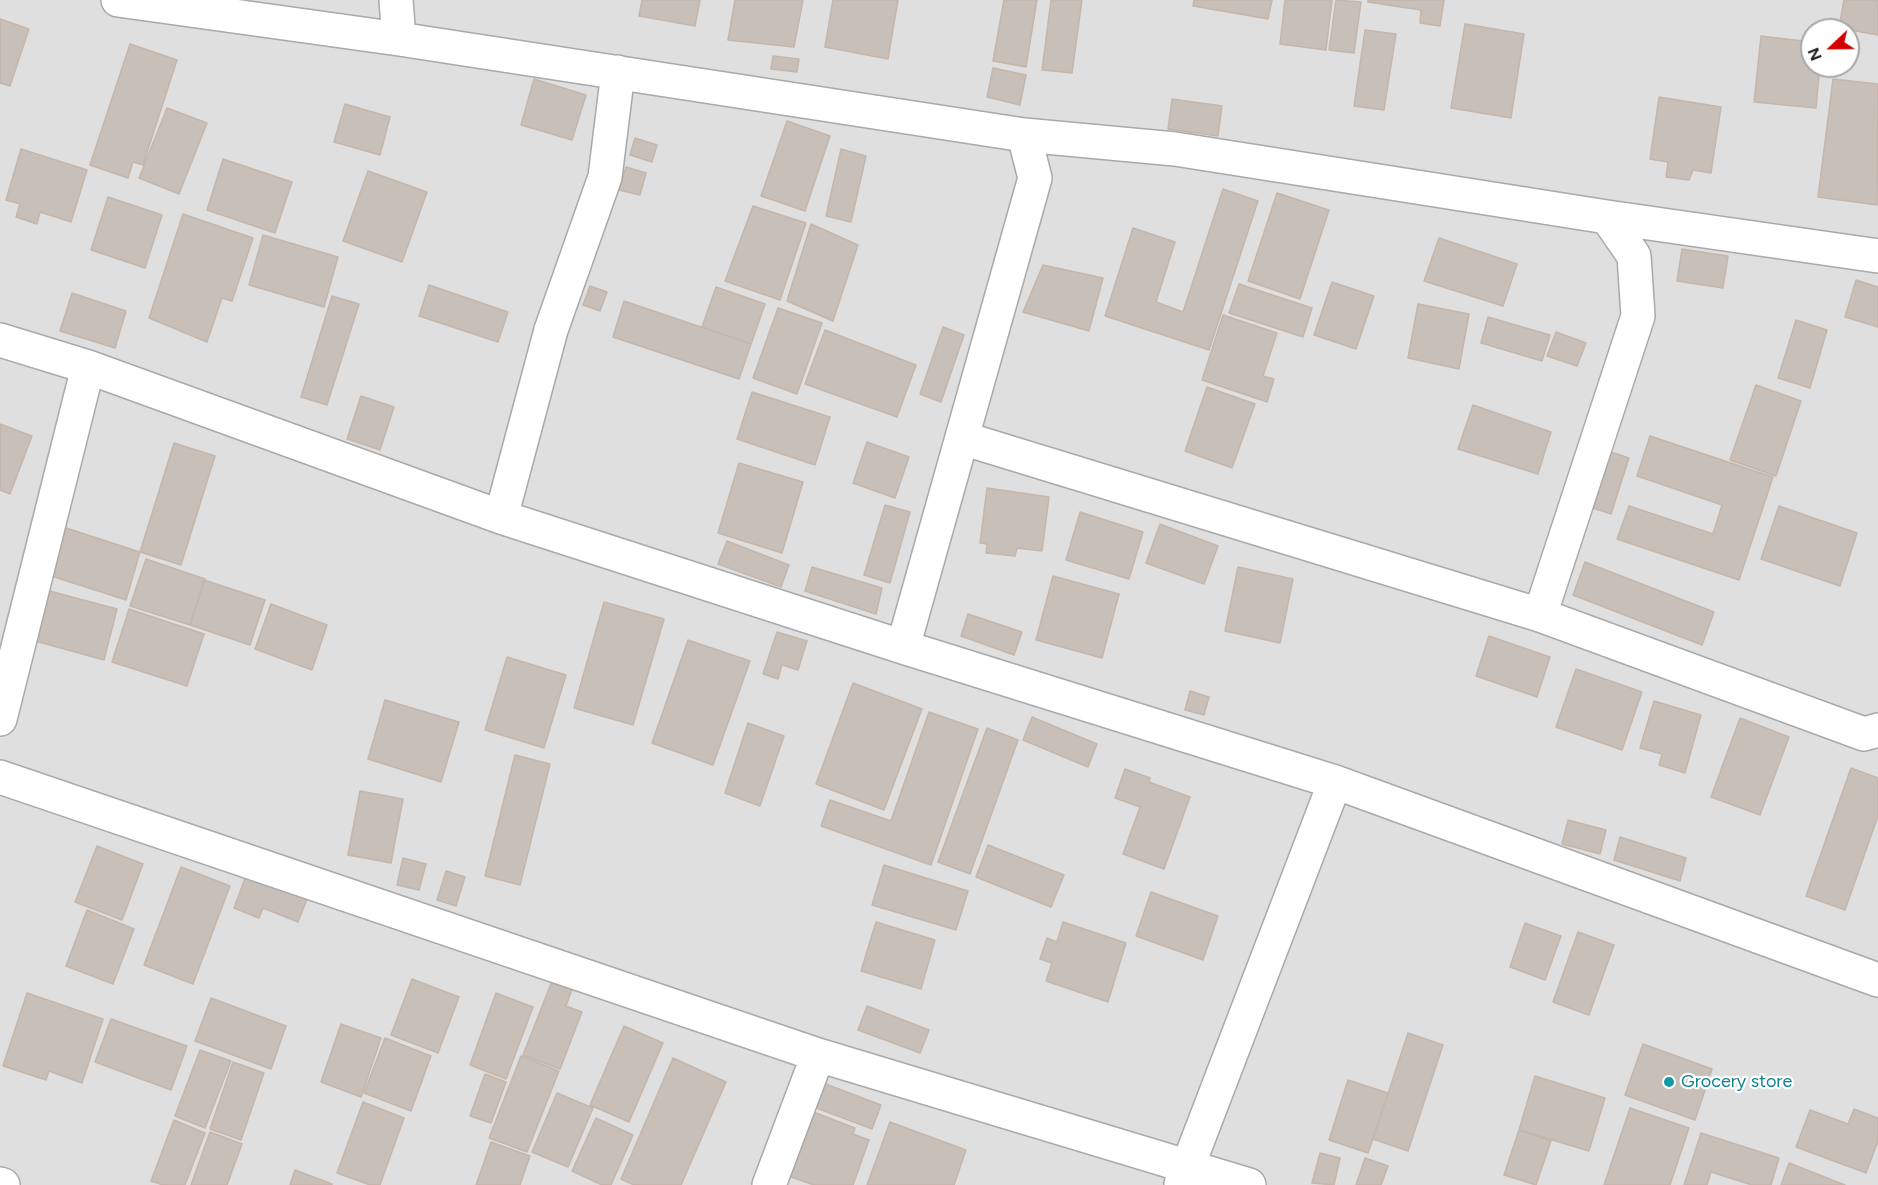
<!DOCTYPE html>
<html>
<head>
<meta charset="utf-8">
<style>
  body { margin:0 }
  #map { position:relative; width:1878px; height:1185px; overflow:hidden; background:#f2efe9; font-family:Figtree,sans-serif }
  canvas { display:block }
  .north { position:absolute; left:1800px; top:18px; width:60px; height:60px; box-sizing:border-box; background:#fff; border:2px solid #a7a7a7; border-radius:50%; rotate:248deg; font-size:16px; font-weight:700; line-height:24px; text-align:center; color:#222 }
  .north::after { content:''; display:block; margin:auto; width:21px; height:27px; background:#d40000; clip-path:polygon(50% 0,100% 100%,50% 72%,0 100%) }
</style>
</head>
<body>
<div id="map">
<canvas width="1878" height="1185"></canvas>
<div class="north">N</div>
</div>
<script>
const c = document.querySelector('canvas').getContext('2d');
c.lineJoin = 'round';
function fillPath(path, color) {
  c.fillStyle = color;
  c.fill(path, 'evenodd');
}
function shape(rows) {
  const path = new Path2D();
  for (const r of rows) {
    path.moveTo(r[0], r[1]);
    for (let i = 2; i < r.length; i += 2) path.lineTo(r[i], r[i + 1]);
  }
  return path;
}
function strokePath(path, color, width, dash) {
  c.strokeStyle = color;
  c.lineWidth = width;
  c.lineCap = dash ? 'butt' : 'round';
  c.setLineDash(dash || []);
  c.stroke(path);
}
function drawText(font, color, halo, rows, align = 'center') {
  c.font = font + ' Figtree,sans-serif';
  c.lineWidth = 4.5;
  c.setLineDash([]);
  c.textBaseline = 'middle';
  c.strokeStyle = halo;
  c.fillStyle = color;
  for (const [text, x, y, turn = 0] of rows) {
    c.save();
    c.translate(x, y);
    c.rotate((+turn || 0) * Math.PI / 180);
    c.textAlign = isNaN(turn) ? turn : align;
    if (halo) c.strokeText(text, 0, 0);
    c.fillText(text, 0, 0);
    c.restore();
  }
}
const residential = shape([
  [0,0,1878,0,1878,1185,0,1185],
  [1812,30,1848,30,1848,66,1812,66]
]);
const building = shape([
  [642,0,700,0,695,26,639,16,642,0],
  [735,0,803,0,794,47,728,40,735,0],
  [833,0,898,0,888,59,825,47,833,0],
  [1004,0,1037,0,1026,67,993,61,1004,0],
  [1051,0,1082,0,1072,73,1042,70,1051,0],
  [1194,0,1272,0,1268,19,1193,6,1194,0],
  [1285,0,1332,0,1326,50,1280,44,1285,0],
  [1336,0,1361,2,1354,53,1329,50,1336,0],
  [1368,0,1444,0,1440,26,1420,23,1421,10,1368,2,1368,0],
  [1844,0,1878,0,1878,35,1839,28,1844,0],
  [0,19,29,29,10,86,0,83,0,19],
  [1465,24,1524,34,1511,118,1451,108,1465,24],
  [1365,30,1396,34,1384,110,1354,106,1365,30],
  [1761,36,1812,42,1812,66,1820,66,1816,108,1754,102,1761,36],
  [130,44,177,60,143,165,133,162,128,178,90,165,130,44],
  [773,56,799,59,797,72,771,69,773,56],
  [993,68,1026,75,1020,105,987,97,993,68],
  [534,79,586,95,572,140,521,125,534,79],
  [1833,79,1878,84,1877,205,1818,197,1833,79],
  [1659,97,1721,107,1711,173,1693,170,1689,180,1666,177,1668,162,1650,159,1659,97],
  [1172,99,1222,106,1218,136,1168,129,1172,99],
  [345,104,390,117,380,155,334,142,345,104],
  [167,108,207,123,179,194,139,178,167,108],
  [787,121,830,136,805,211,761,196,787,121],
  [635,138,657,145,652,162,630,155,635,138],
  [21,149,87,170,71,222,40,212,37,224,16,217,20,204,6,200,21,149],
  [841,149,866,156,851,222,826,216,841,149],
  [223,159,292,182,275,233,207,210,223,159],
  [626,167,646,173,640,195,619,190,626,167],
  [368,171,427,192,402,262,343,241,368,171],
  [1223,189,1258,201,1209,350,1105,316,1133,228,1175,242,1156,302,1183,312,1223,189],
  [1277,193,1329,210,1300,299,1248,281,1277,193],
  [108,197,162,215,145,268,91,250,108,197],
  [753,206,806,223,780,300,725,281,753,206],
  [183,214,253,238,232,301,222,298,207,342,149,318,183,214],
  [811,224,858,245,833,321,787,301,811,224],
  [263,235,338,257,324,307,249,285,263,235],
  [1439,238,1517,264,1503,306,1424,281,1439,238],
  [1682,249,1728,256,1723,288,1677,281,1682,249],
  [1043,265,1103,278,1089,331,1023,312,1043,265],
  [1856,280,1878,287,1878,327,1845,317,1856,280],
  [1332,282,1374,296,1356,349,1314,335,1332,282],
  [1239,284,1312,308,1303,337,1229,313,1239,284],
  [429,285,508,312,498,342,419,316,429,285],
  [590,286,607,292,600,311,583,305,590,286],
  [716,287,765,304,751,344,702,327,716,287],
  [72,293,126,311,115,348,60,331,72,293],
  [332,296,359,304,327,405,301,397,332,296],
  [624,301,751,344,739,379,613,337,624,301],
  [1418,304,1469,314,1459,369,1408,358,1418,304],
  [778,308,822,323,797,394,753,378,778,308],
  [1223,315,1277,333,1263,376,1274,379,1267,402,1202,380,1223,315],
  [1488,317,1550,335,1542,361,1481,343,1488,317],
  [1796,320,1827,330,1810,388,1778,378,1796,320],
  [943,327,964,335,941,402,920,394,943,327],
  [825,330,916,365,897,417,805,384,825,330],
  [1556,332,1586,343,1577,366,1547,356,1556,332],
  [1756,385,1801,401,1776,476,1730,460,1756,385],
  [1207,387,1255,404,1232,468,1185,451,1207,387],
  [752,392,830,417,815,465,737,439,752,392],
  [361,396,394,407,380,450,347,439,361,396],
  [1473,405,1551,432,1538,474,1458,449,1473,405],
  [0,424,32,436,10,494,0,490,0,424],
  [1650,436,1773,477,1739,580,1617,539,1629,506,1713,534,1722,505,1637,476,1650,436],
  [867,442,909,457,895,498,853,483,867,442],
  [174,443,215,456,181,565,140,552,174,443],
  [1602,449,1629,458,1611,514,1584,505,1602,449],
  [739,463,803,482,782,553,718,533,739,463],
  [987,488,1049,497,1042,551,1017,548,1015,556,986,553,987,544,980,543,987,488],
  [885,505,910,512,890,583,864,575,885,505],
  [1779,506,1857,533,1840,586,1761,559,1779,506],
  [1080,512,1143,532,1129,579,1066,560,1080,512],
  [1160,524,1218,546,1204,584,1146,563,1160,524],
  [60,526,140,552,126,600,45,574,60,526],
  [727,541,789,565,781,587,718,564,727,541],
  [146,559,205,579,190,625,130,606,146,559],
  [1585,562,1714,612,1702,645,1573,595,1585,562],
  [812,567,882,588,876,614,805,591,812,567],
  [1238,567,1293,579,1280,643,1225,631,1238,567],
  [1053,576,1119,594,1102,658,1036,640,1053,576],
  [204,580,265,600,250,645,190,625,204,580],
  [42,589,117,609,104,660,28,639,42,589],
  [604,602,664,619,633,725,574,708,604,602],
  [271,604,327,625,312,670,255,649,271,604],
  [129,609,204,634,187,686,112,662,129,609],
  [968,614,1022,632,1014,655,961,636,968,614],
  [777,632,807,641,798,670,782,665,778,679,763,674,777,632],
  [1489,636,1550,657,1537,697,1476,676,1489,636],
  [688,640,750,661,713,765,652,743,688,640],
  [507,657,566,675,544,748,485,730,507,657],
  [1576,669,1642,692,1622,750,1556,727,1576,669],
  [853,683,922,709,884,810,816,784,853,683],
  [1190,691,1209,697,1204,715,1185,710,1190,691],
  [385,700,459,722,441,782,368,759,385,700],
  [1654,701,1701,715,1685,773,1659,765,1662,754,1640,748,1654,701],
  [929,712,978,729,931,865,821,826,830,800,891,821,929,712],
  [1032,717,1097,744,1088,767,1023,740,1032,717],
  [1740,718,1789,737,1760,815,1711,797,1740,718],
  [748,723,784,736,760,806,725,793,748,723],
  [987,728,1018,740,970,874,938,862,987,728],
  [515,755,550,764,520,885,485,876,515,755],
  [1851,768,1878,778,1878,816,1845,910,1806,896,1851,768],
  [1125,769,1150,778,1149,782,1190,797,1164,869,1123,854,1140,807,1115,798,1125,769],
  [360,791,403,799,391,863,348,855,360,791],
  [1568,820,1606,830,1600,854,1562,844,1568,820],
  [1620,837,1686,858,1680,881,1614,860,1620,837],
  [988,845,1064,875,1051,907,976,877,988,845],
  [97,846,143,864,122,920,75,902,97,846],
  [403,858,426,864,419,890,397,885,403,858],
  [884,865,968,891,956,930,872,905,884,865],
  [181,867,230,886,193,984,144,965,181,867],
  [446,871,465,877,456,906,437,900,446,871],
  [247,873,308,897,298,922,263,908,259,918,234,908,247,873],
  [1151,892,1218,916,1203,960,1136,936,1151,892],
  [87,910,134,929,113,984,66,966,87,910],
  [876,922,935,940,921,989,861,971,876,922],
  [1063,922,1126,943,1108,1002,1046,981,1052,963,1040,959,1047,938,1057,942,1063,922],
  [1525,923,1561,936,1545,980,1510,967,1525,923],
  [1578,932,1614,945,1589,1015,1553,1002,1578,932],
  [412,979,459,997,438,1053,391,1035,412,979],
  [552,981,572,989,566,1006,582,1012,560,1069,523,1055,552,981],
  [27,993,103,1019,82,1083,49,1071,46,1080,3,1066,27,993],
  [496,993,533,1007,506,1079,470,1065,496,993],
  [211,998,286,1026,271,1069,195,1041,211,998],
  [867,1006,929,1030,920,1053,858,1030,867,1006],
  [111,1019,187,1046,171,1090,95,1062,111,1019],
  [341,1024,381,1038,361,1097,321,1082,341,1024],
  [624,1026,663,1043,629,1122,590,1105,624,1026],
  [1408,1033,1443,1045,1408,1151,1373,1139,1408,1033],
  [385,1038,431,1056,411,1111,364,1093,385,1038],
  [1643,1044,1712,1069,1695,1120,1625,1095,1643,1044],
  [200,1050,231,1061,205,1128,175,1116,200,1050],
  [521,1056,559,1071,527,1152,489,1138,521,1056],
  [673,1058,726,1082,681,1185,634,1185,621,1179,673,1058],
  [233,1062,264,1073,241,1140,210,1129,233,1062],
  [485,1074,506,1082,491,1123,470,1116,485,1074],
  [1535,1076,1605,1098,1589,1151,1519,1130,1535,1076],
  [1348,1080,1388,1093,1368,1153,1329,1140,1348,1080],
  [823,1083,881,1105,872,1129,814,1107,823,1083],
  [557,1093,593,1108,568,1167,532,1152,557,1093],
  [363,1102,404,1118,380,1185,370,1185,337,1173,363,1102],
  [1630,1108,1689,1128,1670,1185,1604,1185,1630,1108],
  [1854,1109,1878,1118,1878,1141,1866,1173,1796,1147,1810,1110,1848,1124,1854,1109],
  [811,1111,855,1128,853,1134,869,1140,853,1185,814,1185,788,1176,811,1111],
  [596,1118,633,1135,611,1185,602,1185,572,1171,596,1118],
  [174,1120,205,1133,185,1185,163,1185,151,1181,174,1120],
  [890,1122,966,1150,954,1185,867,1185,890,1122],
  [1519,1130,1551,1141,1536,1185,1504,1175,1519,1130],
  [210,1132,242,1144,227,1185,191,1185,210,1132],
  [1701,1133,1779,1158,1771,1185,1752,1185,1711,1172,1707,1185,1684,1185,1701,1133],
  [491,1142,530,1156,520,1185,476,1185,491,1142],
  [1320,1153,1340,1158,1334,1185,1312,1183,1320,1153],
  [1365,1158,1388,1166,1381,1185,1356,1185,1365,1158],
  [1789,1163,1845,1185,1781,1185,1789,1163],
  [295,1170,332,1184,332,1185,290,1185,295,1170]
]);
const minor = shape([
  [118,0,399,39,1024,135,1175,149,1607,217,1878,256],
  [396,0,399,39],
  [0,340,88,367,501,517,903,647,1335,782,1878,980],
  [962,438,1540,615,1864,734,1878,730],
  [501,517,551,330,605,177,618,72],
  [1540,615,1638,316,1634,256,1607,217],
  [903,647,1035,178,1024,135],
  [0,719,88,367],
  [0,777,818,1055,1249,1185],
  [0,1184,3,1185],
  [1181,1184,1335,782],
  [769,1185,818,1055]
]);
const markers = [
  [1669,1082,6,"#0f9aa8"]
];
const cultureNames = [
  ["Grocery store",1681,1082]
];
fillPath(residential, '#e0dfdf');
fillPath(building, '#c7bfb8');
strokePath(building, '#c4b6ab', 1.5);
strokePath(minor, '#a9a9a9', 36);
strokePath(minor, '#fff', 33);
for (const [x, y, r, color] of markers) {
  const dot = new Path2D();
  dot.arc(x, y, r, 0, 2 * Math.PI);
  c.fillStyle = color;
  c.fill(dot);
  strokePath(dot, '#fff', 2);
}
drawText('18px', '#0d838f', '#fff', cultureNames, 'left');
</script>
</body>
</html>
